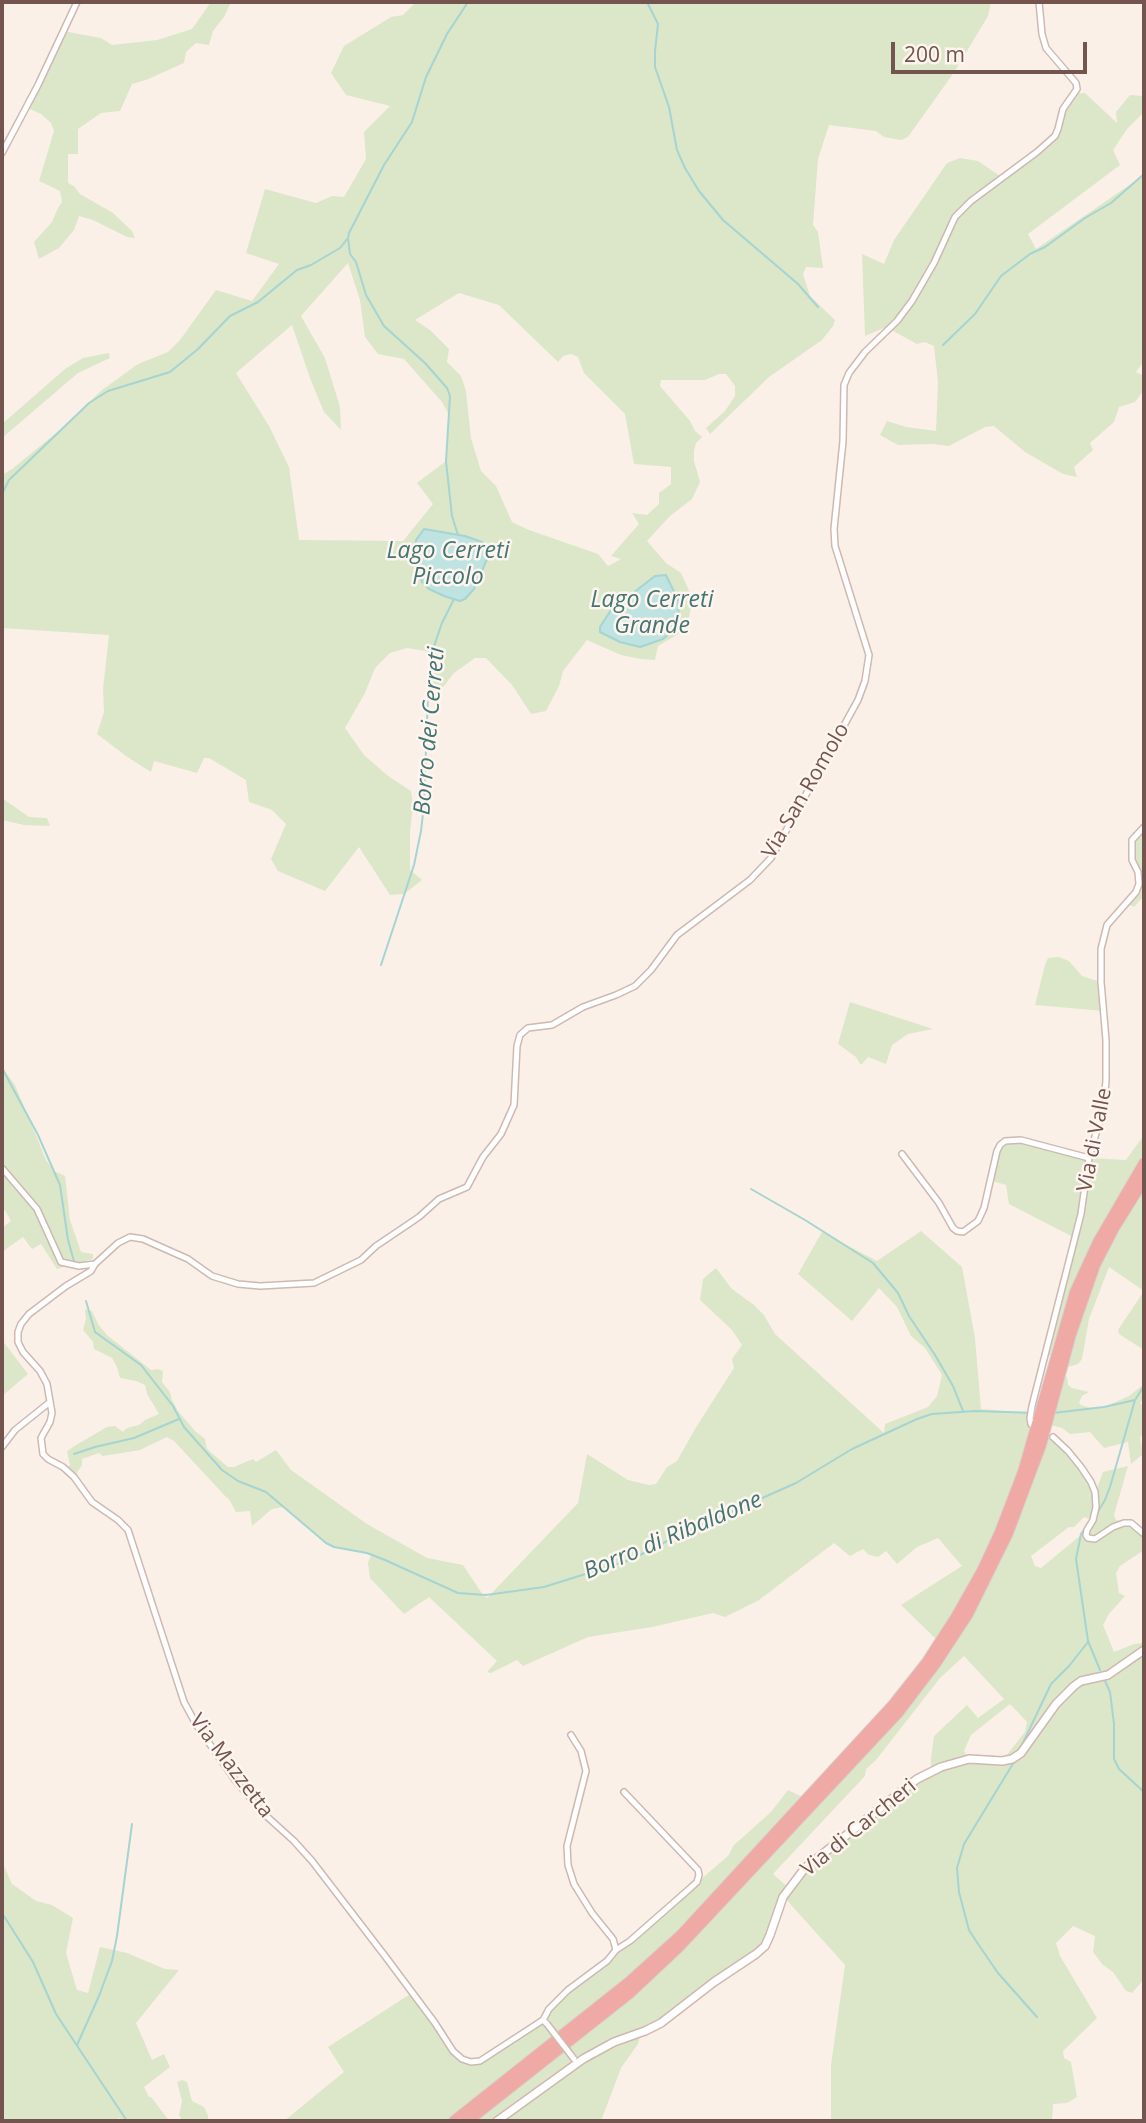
<!DOCTYPE html>
<html>
<head>
<meta charset="utf-8">
<style>
  body { margin:0 }
  #map { position:relative; width:1146px; height:2123px; overflow:hidden; background:#fbf0e8; font-family:"Open Sans",sans-serif }
  canvas { display:block }
  .frame { position:absolute; inset:0; border:4px solid #73544e; pointer-events:none }
  .scale { position:absolute; left:891px; top:42px; width:196px; height:32px; box-sizing:border-box; border:4px solid #73544e; border-top:0; padding-left:9px; font-size:21px; line-height:24px; white-space:nowrap; color:#73544e; -webkit-text-stroke:5px #fdf5ee; paint-order:stroke }
</style>
</head>
<body>
<div id="map">
<canvas width="1146" height="2123"></canvas>
<div class="frame"></div>
<div class="scale">200 m</div>
</div>
<script>
const c = document.querySelector('canvas').getContext('2d');
c.lineJoin = 'round';
function fillPath(path, color) {
  c.fillStyle = color;
  c.fill(path, 'evenodd');
}
function shape(rows) {
  const path = new Path2D();
  for (const r of rows) {
    path.moveTo(r[0], r[1]);
    for (let i = 2; i < r.length; i += 2) path.lineTo(r[i], r[i + 1]);
  }
  return path;
}
function strokePath(path, color, width, dash) {
  c.strokeStyle = color;
  c.lineWidth = width;
  c.lineCap = dash ? 'butt' : 'round';
  c.setLineDash(dash || []);
  c.stroke(path);
}
function drawText(font, color, halo, rows, align = 'center') {
  c.font = font + ' "Open Sans",sans-serif';
  c.lineWidth = 5;
  c.setLineDash([]);
  c.textBaseline = 'middle';
  c.strokeStyle = halo;
  c.fillStyle = color;
  for (const [text, x, y, turn = 0] of rows) {
    c.save();
    c.translate(x, y);
    c.rotate((+turn || 0) * Math.PI / 180);
    c.textAlign = isNaN(turn) ? turn : align;
    if (halo) c.strokeText(text, 0, 0);
    c.fillText(text, 0, 0);
    c.restore();
  }
}
const green = shape([
  [211,2,231,2,224,17,213,31,209,45,196,43,186,52,184,63,146,80,132,84,120,111,101,113,78,129,78,154,68,154,68,183,74,186,80,194,113,213,132,231,135,238,127,237,93,220,79,216,74,230,59,248,39,259,34,242,52,222,58,208,62,202,60,191,39,181,54,131,51,123,41,114,26,107,63,31,101,38,112,45,157,40,192,29],
  [416,2,991,2,988,16,955,71,908,137,901,140,884,137,876,131,829,125,818,159,813,225,818,232,823,268,806,267,803,274,810,296,835,320,833,326,822,340,769,377,710,434,706,428,725,411,735,396,735,386,726,374,719,374,705,380,661,380,660,386,690,421,695,431,702,437,696,443,694,451,694,461,700,482,692,499,670,516,647,541,666,563,681,573,693,599,687,626,682,632,658,646,655,660,640,659,621,655,587,640,563,671,559,686,546,711,531,714,512,685,486,658,475,658,454,673,433,700,432,656,425,651,407,648,390,653,375,668,365,693,345,728,364,755,388,776,411,791,413,806,410,832,410,870,422,880,404,894,390,895,359,847,325,891,278,871,271,859,286,824,272,810,249,802,246,780,209,758,204,758,197,773,154,761,151,772,126,756,97,734,104,712,103,689,109,635,2,628,2,475,12,469,61,429,102,390,138,364,168,352,180,340,216,290,252,301,279,264,246,253,265,189,316,203,332,196,344,197,366,159,364,132,390,106,346,95,331,73,344,46,391,17,403,15],
  [348,263,360,300,365,337,378,354,404,359,442,402,449,415,446,461,417,483,433,504,403,541,299,540,289,467,269,426,236,373,292,325,310,378,324,412,341,430,340,407,325,358,301,316],
  [459,293,499,305,558,362,563,356,571,354,578,357,584,373,625,414,634,464,671,467,671,484,659,493,659,504,647,515,632,513,639,524,611,556,621,559,608,566,598,554,529,530,512,522,496,486,481,471,471,438,466,391,461,376,447,362,449,349,430,330,415,320],
  [659,575,620,642,611,637],
  [1085,93,1117,123,1116,112,1130,95,1144,96,1144,112,1127,129,1113,150,1120,165,1028,234,1036,249,1144,175,1144,361,1136,372,1144,376,1144,390,1135,402,1119,407,1114,422,1090,443,1093,450,1074,467,1077,477,1063,474,1025,452,994,426,985,427,949,446,933,444,898,445,880,435,887,421,906,427,936,431,938,382,934,346,925,342,917,344,886,327,865,336,862,254,884,264,894,240,947,163,960,158,978,161,1003,178,1054,136,1063,109,1073,94],
  [109,353,110,358,78,373,2,438,2,424,65,369,83,358],
  [2,798,29,817,47,818,50,826,24,825,2,820],
  [1144,827,1144,896,1134,907,1125,903,1139,884,1132,860,1132,840],
  [1059,957,1069,961,1082,976,1101,982,1104,1011,1035,1005,1045,965,1048,958],
  [850,1002,933,1029,908,1034,892,1045,886,1064,868,1057,861,1065,856,1057,838,1044],
  [2,1067,15,1085,46,1160,54,1171,65,1176,70,1220,81,1252,93,1254,93,1259,57,1269,41,1244,32,1249,23,1237,2,1252,2,1228,11,1221,5,1210,2,1212],
  [1144,1135,1144,1163,1098,1242,1056,1358,1046,1354,1075,1238,1009,1204,1006,1185,989,1180,1000,1145,1012,1140,1089,1158,1126,1160],
  [1144,1180,1144,1350,1119,1334,1118,1330,1144,1291,1109,1267,1089,1319,1082,1359,1078,1364,1062,1369,1083,1298],
  [921,1231,962,1267,975,1338,981,1409,1026,1413,1040,1416,1000,1532,940,1643,901,1605,962,1566,938,1538,917,1547,897,1564,886,1551,878,1557,869,1555,863,1549,850,1556,834,1543,759,1600,725,1617,713,1613,652,1627,588,1637,523,1666,517,1660,491,1673,487,1672,497,1661,429,1597,404,1614,370,1578,368,1563,371,1555,334,1547,326,1543,283,1507,272,1509,252,1526,250,1511,236,1512,229,1499,226,1497,174,1441,167,1437,140,1450,103,1456,99,1453,82,1459,82,1465,74,1477,66,1470,70,1465,67,1451,76,1445,107,1427,115,1426,123,1432,127,1428,139,1425,145,1420,159,1414,147,1394,145,1385,136,1381,120,1378,117,1367,112,1358,94,1349,93,1342,83,1330,86,1319,85,1309,92,1311,98,1324,107,1335,151,1370,158,1369,163,1371,162,1382,170,1392,172,1400,178,1411,195,1431,205,1439,207,1449,228,1467,234,1467,253,1459,256,1462,276,1450,291,1470,367,1524,427,1558,463,1565,483,1595,487,1598,578,1503,587,1454,628,1480,649,1485,656,1484,667,1467,677,1461,695,1429,734,1368,732,1359,742,1345,732,1330,700,1300,703,1279,716,1268,732,1289,754,1305,764,1315,775,1334,884,1433,885,1424,928,1407,937,1396,942,1375,925,1348,911,1336,897,1307,879,1288,852,1321,798,1274,822,1232,877,1261],
  [2,1340,28,1374,2,1396],
  [1060,1375,1067,1377,1068,1385,1072,1388,1089,1392,1082,1396,1079,1403,1081,1405,1094,1409,1104,1407,1129,1396,1144,1384,1144,1398,1140,1403,1144,1407,1144,1431,1140,1438,1143,1454,1131,1464,1128,1442,1104,1448,1090,1432,1070,1434,1062,1428,1047,1424],
  [1045,1432,1068,1451,1096,1491,1103,1472,1128,1466,1114,1515,1116,1520,1131,1523,1144,1534,1144,1550,1120,1566,1116,1573,1119,1593,1125,1596,1109,1614,1103,1625,1114,1652,1134,1644,1144,1643,1144,1979,1132,1993,1126,1991,1113,1972,1103,1965,1093,1952,1095,1936,1073,1926,1056,1943,1060,1956,1097,2018,1063,2051,1064,2058,1071,2062,1077,2097,1067,2103,1053,2104,1052,2121,831,2121,831,2065,845,1965,784,1897,765,1946,675,2014,641,2033,638,2044,621,2068,601,2121,468,2121,612,2007,936,1664],
  [1084,1517,1093,1520,1087,1530,1041,1568,1035,1566,1031,1556,1069,1527,1074,1527],
  [964,1656,1004,1699,978,1718,967,1705,934,1736,931,1758,931,1772,794,1881,789,1888,773,1874,865,1776,866,1769,876,1760,940,1678],
  [1010,1704,1027,1722,1025,1732,1002,1761,969,1759,964,1751,971,1735],
  [2,1785,4,1794,4,1866,12,1884,36,1901,52,1905,73,1918,66,1953,77,1990,88,1993,100,1947,127,1953,165,1969,179,1970,136,2023,152,2060,164,2054,170,2067,144,2087,149,2097,151,2097,168,2119,165,2121,122,2121,120,2118,109,2121,2,2120],
  [788,1790,807,1799,681,1935,454,2121,284,2121,344,2072,328,2047,412,1993,462,2059,480,2061,543,2020,549,2009,728,1856,734,1845,771,1812],
  [182,2080,187,2082,192,2101,204,2107,208,2115,208,2121,182,2121,179,2115,182,2101,177,2082]
]);
const water = shape([
  [424,529,465,536,482,542,486,546,487,559,474,589,465,599,460,601,444,596,429,589,422,582,418,572,415,550,416,540,424,529],
  [666,575,678,600,679,617,674,630,663,639,640,647,620,642,600,632,600,627,611,610,655,576,666,575]
]);
const stream = shape([
  [647,2,658,24,655,51,655,67,669,107,677,150,685,168,699,191,723,220,798,284,818,307],
  [348,238,350,254,356,262,366,295,384,326,425,363,447,388,450,396,446,461,452,516,458,535],
  [943,345,975,314,1001,276,1030,254,1045,247,1085,218,1111,203,1144,174],
  [2,494,9,480,89,403,108,391,170,372,198,349,230,316,258,302,297,270,311,265,340,248,348,238,349,233,384,165,412,122,426,77,447,34,468,2],
  [381,965,414,865,421,831,424,805,428,695,432,652,442,623,454,599],
  [2,1068,38,1135,60,1185,68,1240,74,1261],
  [751,1189,805,1220,873,1263,898,1293,909,1316,935,1355,953,1386,963,1411],
  [86,1301,95,1332,141,1365,173,1406,184,1427,222,1470,238,1481,266,1492,326,1543,334,1547,367,1553,385,1560,458,1593,486,1595,544,1587,630,1560,679,1535,796,1483,852,1449,917,1419,932,1414,975,1411,1037,1413],
  [1053,1413,1104,1407,1135,1400],
  [74,1454,95,1447,134,1438,179,1419],
  [1096,1515,1105,1500,1110,1487,1135,1400,1144,1386],
  [1088,1524,1081,1534,1076,1559,1088,1641,1100,1670],
  [1105,1681,1110,1692,1114,1724,1114,1759,1119,1769,1144,1792],
  [1021,1747,1051,1684,1069,1666,1088,1642],
  [1014,1762,964,1844,957,1868,959,1892,969,1930,976,1941,998,1973,1037,2017],
  [2,1913,33,1962,56,2014,127,2121],
  [77,2045,99,1996,112,1961,117,1936,132,1824]
]);
const street = shape([
  [2,153,38,85,77,2],
  [902,1154,939,1203,953,1228,957,1231,963,1232,978,1221,984,1208,997,1151,1000,1145,1005,1141,1021,1140,1089,1158],
  [2,1168,37,1209,61,1262,79,1266,95,1264],
  [1031,1424,1030,1418,1032,1406,1081,1214,1089,1158,1104,1105,1106,1080,1106,1040,1101,982,1101,949,1107,925,1136,892,1139,884,1138,872,1132,860,1132,840,1144,827],
  [1053,1437,1068,1451,1081,1467,1091,1482,1095,1492,1096,1507,1093,1520,1087,1530,1086,1535,1088,1538,1095,1539,1113,1527,1124,1523,1131,1523,1144,1534],
  [2,1447,15,1430,50,1402],
  [616,1950,630,1941,687,1891,697,1882,699,1875,698,1870,624,1792],
  [543,2020,549,2009,568,1990,607,1961,616,1950,613,1939,592,1913,574,1884,568,1865,567,1846,586,1771,581,1751,571,1735],
  [547,2024,543,2020,480,2061,471,2062,462,2059,453,2051,435,2023,385,1956,312,1861,294,1841,263,1813,235,1780,197,1726,184,1702,128,1530,118,1520,92,1502,74,1477,63,1467,48,1459,43,1454,41,1438,50,1422,52,1413,47,1384,40,1371,23,1352,18,1342,18,1332,21,1324,29,1314,66,1286,91,1271,95,1264,118,1243,130,1237,143,1239,188,1259,212,1276,238,1284,260,1286,314,1283,361,1260,376,1246,419,1217,439,1199,467,1187,483,1157,501,1134,514,1105,517,1046,520,1035,528,1028,552,1025,583,1007,616,995,635,986,651,970,677,935,750,880,771,858,858,700,865,681,869,655,835,546,834,529,843,441,844,385,849,373,865,352,897,321,912,301,934,263,955,217,971,201,1037,152,1055,136,1058,129,1063,109,1077,89,1076,83,1046,48,1042,34,1039,2]
]);
const secondary = shape([
  [497,2121,583,2059,614,2042,645,2031,661,2023,714,1982,756,1954,765,1946,770,1935,783,1897,805,1868,917,1779,941,1767,969,1759,1002,1761,1012,1759,1021,1753,1056,1704,1074,1686,1081,1681,1108,1675,1144,1650]
]);
const highway = shape([
  [454,2121,629,1982,681,1935,893,1705,927,1662,956,1617,982,1571,1000,1532,1023,1472,1075,1292,1098,1242,1144,1163],
  [468,2121,630,1993,679,1947,898,1713,936,1663,968,1614,1008,1533,1041,1445,1071,1334,1095,1265,1114,1228,1144,1180]
]);
const streetBridge = shape([
  [547,2024,574,2059]
]);
const streetNames = [
  ["Via San Romolo",806,791,-60],
  ["Via di Valle",1095,1140,-79],
  ["Via Mazzetta",231,1766,53],
  ["Via di Carcheri",859,1828,-39]
];
const waterNames = [
  ["Lago Cerreti",448,551],
  ["Piccolo",448,577],
  ["Lago Cerreti",652,600],
  ["Grande",652,626],
  ["Borro dei Cerreti",430,731,-85],
  ["Borro di Ribaldone",673,1536,-23]
];
fillPath(green, '#dbe7c8');
fillPath(water, '#bee3e1');
strokePath(water, '#a5d4d2', 2);
strokePath(stream, '#a5d4d2', 2);
strokePath(street, '#ceb9b2', 8);
strokePath(secondary, '#d0b8b0', 10);
strokePath(highway, '#d8cfcd', 12);
strokePath(street, '#fff', 5);
strokePath(secondary, '#fff', 7);
strokePath(highway, '#efaaa5', 10);
strokePath(streetBridge, '#ceb9b2', 8, []);
strokePath(streetBridge, '#fff', 5);
drawText('21px', '#73544e', '#fdf5ee', streetNames);
drawText('italic 23px', '#437675', '#fdf5ee', waterNames);
</script>
</body>
</html>
